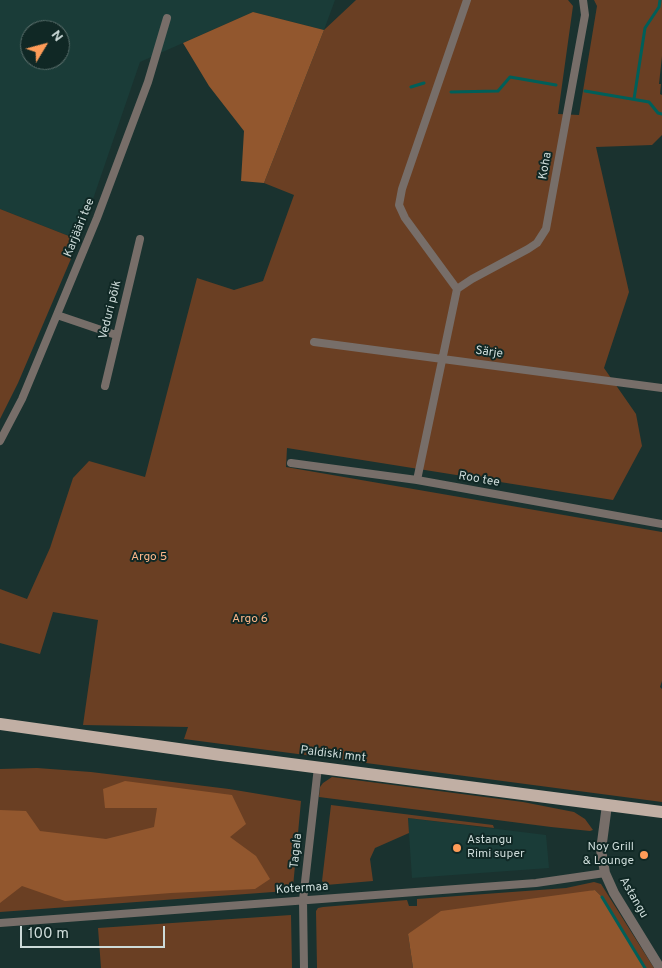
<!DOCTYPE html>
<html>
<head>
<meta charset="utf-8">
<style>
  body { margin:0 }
  #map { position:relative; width:662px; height:968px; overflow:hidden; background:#1a322f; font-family:Overpass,sans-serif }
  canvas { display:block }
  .north { position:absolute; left:20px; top:20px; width:50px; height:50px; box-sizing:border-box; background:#102825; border:1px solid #5c706d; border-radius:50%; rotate:53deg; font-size:14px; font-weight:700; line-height:20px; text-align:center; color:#cddbd9 }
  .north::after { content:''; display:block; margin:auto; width:18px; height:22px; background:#fe9c58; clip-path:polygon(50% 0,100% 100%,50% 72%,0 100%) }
  .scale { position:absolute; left:20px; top:926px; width:145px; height:22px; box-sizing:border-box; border:2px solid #cddbd9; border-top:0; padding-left:6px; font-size:15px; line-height:18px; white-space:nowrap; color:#cddbd9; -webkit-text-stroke:4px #102825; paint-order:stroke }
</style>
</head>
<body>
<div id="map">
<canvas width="662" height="968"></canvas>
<div class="north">N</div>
<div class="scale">100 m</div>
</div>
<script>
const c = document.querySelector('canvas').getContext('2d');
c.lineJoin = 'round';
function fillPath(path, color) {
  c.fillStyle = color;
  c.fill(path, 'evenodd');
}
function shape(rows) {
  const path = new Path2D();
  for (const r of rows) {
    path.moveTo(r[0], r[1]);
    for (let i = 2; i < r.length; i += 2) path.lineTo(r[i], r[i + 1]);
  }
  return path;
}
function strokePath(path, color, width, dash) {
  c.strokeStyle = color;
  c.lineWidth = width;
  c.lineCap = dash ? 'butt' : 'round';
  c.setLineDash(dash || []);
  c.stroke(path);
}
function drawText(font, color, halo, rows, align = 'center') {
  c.font = font + ' Overpass,sans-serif';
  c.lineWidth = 4;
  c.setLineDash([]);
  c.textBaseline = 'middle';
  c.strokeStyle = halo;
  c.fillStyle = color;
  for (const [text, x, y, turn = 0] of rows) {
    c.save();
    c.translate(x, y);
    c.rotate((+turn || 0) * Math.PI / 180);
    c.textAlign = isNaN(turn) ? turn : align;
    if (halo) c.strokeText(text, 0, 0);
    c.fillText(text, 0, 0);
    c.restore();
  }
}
const built = shape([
  [0,0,335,0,324,30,253,12,140,62,79,240,0,209],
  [30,30,60,30,60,60,30,60],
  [408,818,546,835,549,868,412,878]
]);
const green = shape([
  [356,0,568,0,573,6,558,114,579,115,597,6,594,0,662,0,662,56,659,84,661,84,660,94,662,95,662,135,652,145,596,147,629,292,604,368,636,414,642,446,613,500,287,448,286,467,662,532,662,681,660,687,662,689,662,802,184,739,188,727,83,725,98,620,53,612,40,654,0,643,0,589,27,599,50,548,73,478,89,461,145,477,197,278,234,290,263,281,294,195,264,183,324,30],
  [0,209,79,240,18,383,0,419],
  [37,768,91,772,229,789,301,801,293,887,287,891,0,912,0,769],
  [332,777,523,802,574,812,585,819,593,830,590,831,551,827,319,797,320,787,323,783],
  [331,805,493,825,494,828,408,818,409,833,375,848,370,859,373,881,326,885,322,881],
  [594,882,601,884,654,968,645,968,602,897,595,890,408,934,413,968,317,968,316,911,318,908,323,907,407,900,409,906,417,906,417,899,566,888],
  [291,915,292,968,101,968,98,928]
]);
const forest = shape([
  [253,12,324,30,264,183,241,181,244,131,209,86,183,43],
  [125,781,232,795,246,824,230,837,256,856,270,879,255,889,171,893,65,901,22,886,0,903,0,810,26,811,40,831,106,839,154,827,157,808,105,808,103,789],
  [595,890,602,897,645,968,413,968,408,934,441,911]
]);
const stream = shape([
  [411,87,424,83],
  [585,91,649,102,658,113,662,114],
  [451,92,498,91,510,77,556,85],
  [634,99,645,28,659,7,660,0],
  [602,897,645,968]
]);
const minor = shape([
  [457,289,472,279,528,249,537,243,546,229,585,15,583,0],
  [57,315,116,335],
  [314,342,662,388],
  [105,386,140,239],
  [0,441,22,399,97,218,148,82,167,18],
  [291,463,417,480,662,524],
  [417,480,457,289,405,218,399,205,402,189,467,0],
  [0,923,536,883,605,873],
  [304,968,303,900,318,767]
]);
const tertiary = shape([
  [607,805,601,850,605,873,614,893,660,968]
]);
const primary = shape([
  [0,724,221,755,662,812]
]);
const markers = [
  [457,848,5,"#fe9c58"],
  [644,855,5,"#fe9c58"]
];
const streetNames = [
  ["Koha",546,166,-80],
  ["Karjääri tee",80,228,-68],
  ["Veduri põik",111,310,-76],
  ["Särje",489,353,8],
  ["Roo tee",479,480,10],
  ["Paldiski mnt",333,755,7],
  ["Tagala",297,851,-84],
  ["Kotermaa",302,889,-4],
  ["Astangu",633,898,60]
];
const parkNames = [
  ["Argo 5",149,558],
  ["Argo 6",250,620]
];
const poiNames = [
  ["Astangu",467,841],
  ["Rimi super",467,855],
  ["Noy Grill",634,848,"right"],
  ["& Lounge",634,862,"right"]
];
fillPath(built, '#1a3c38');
fillPath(green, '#6a3f23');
fillPath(forest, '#92572e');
strokePath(stream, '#005f59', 3);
strokePath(minor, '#776e69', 8);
strokePath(tertiary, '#776e69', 10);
strokePath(primary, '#c1afa4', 12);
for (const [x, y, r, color] of markers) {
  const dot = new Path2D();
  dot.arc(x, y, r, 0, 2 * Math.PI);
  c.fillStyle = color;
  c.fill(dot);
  strokePath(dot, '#102825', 2);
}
drawText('12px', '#cddbd9', '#102825', streetNames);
drawText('12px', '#fcb78a', '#102825', parkNames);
drawText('12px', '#cddbd9', '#102825', poiNames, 'left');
</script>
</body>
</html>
